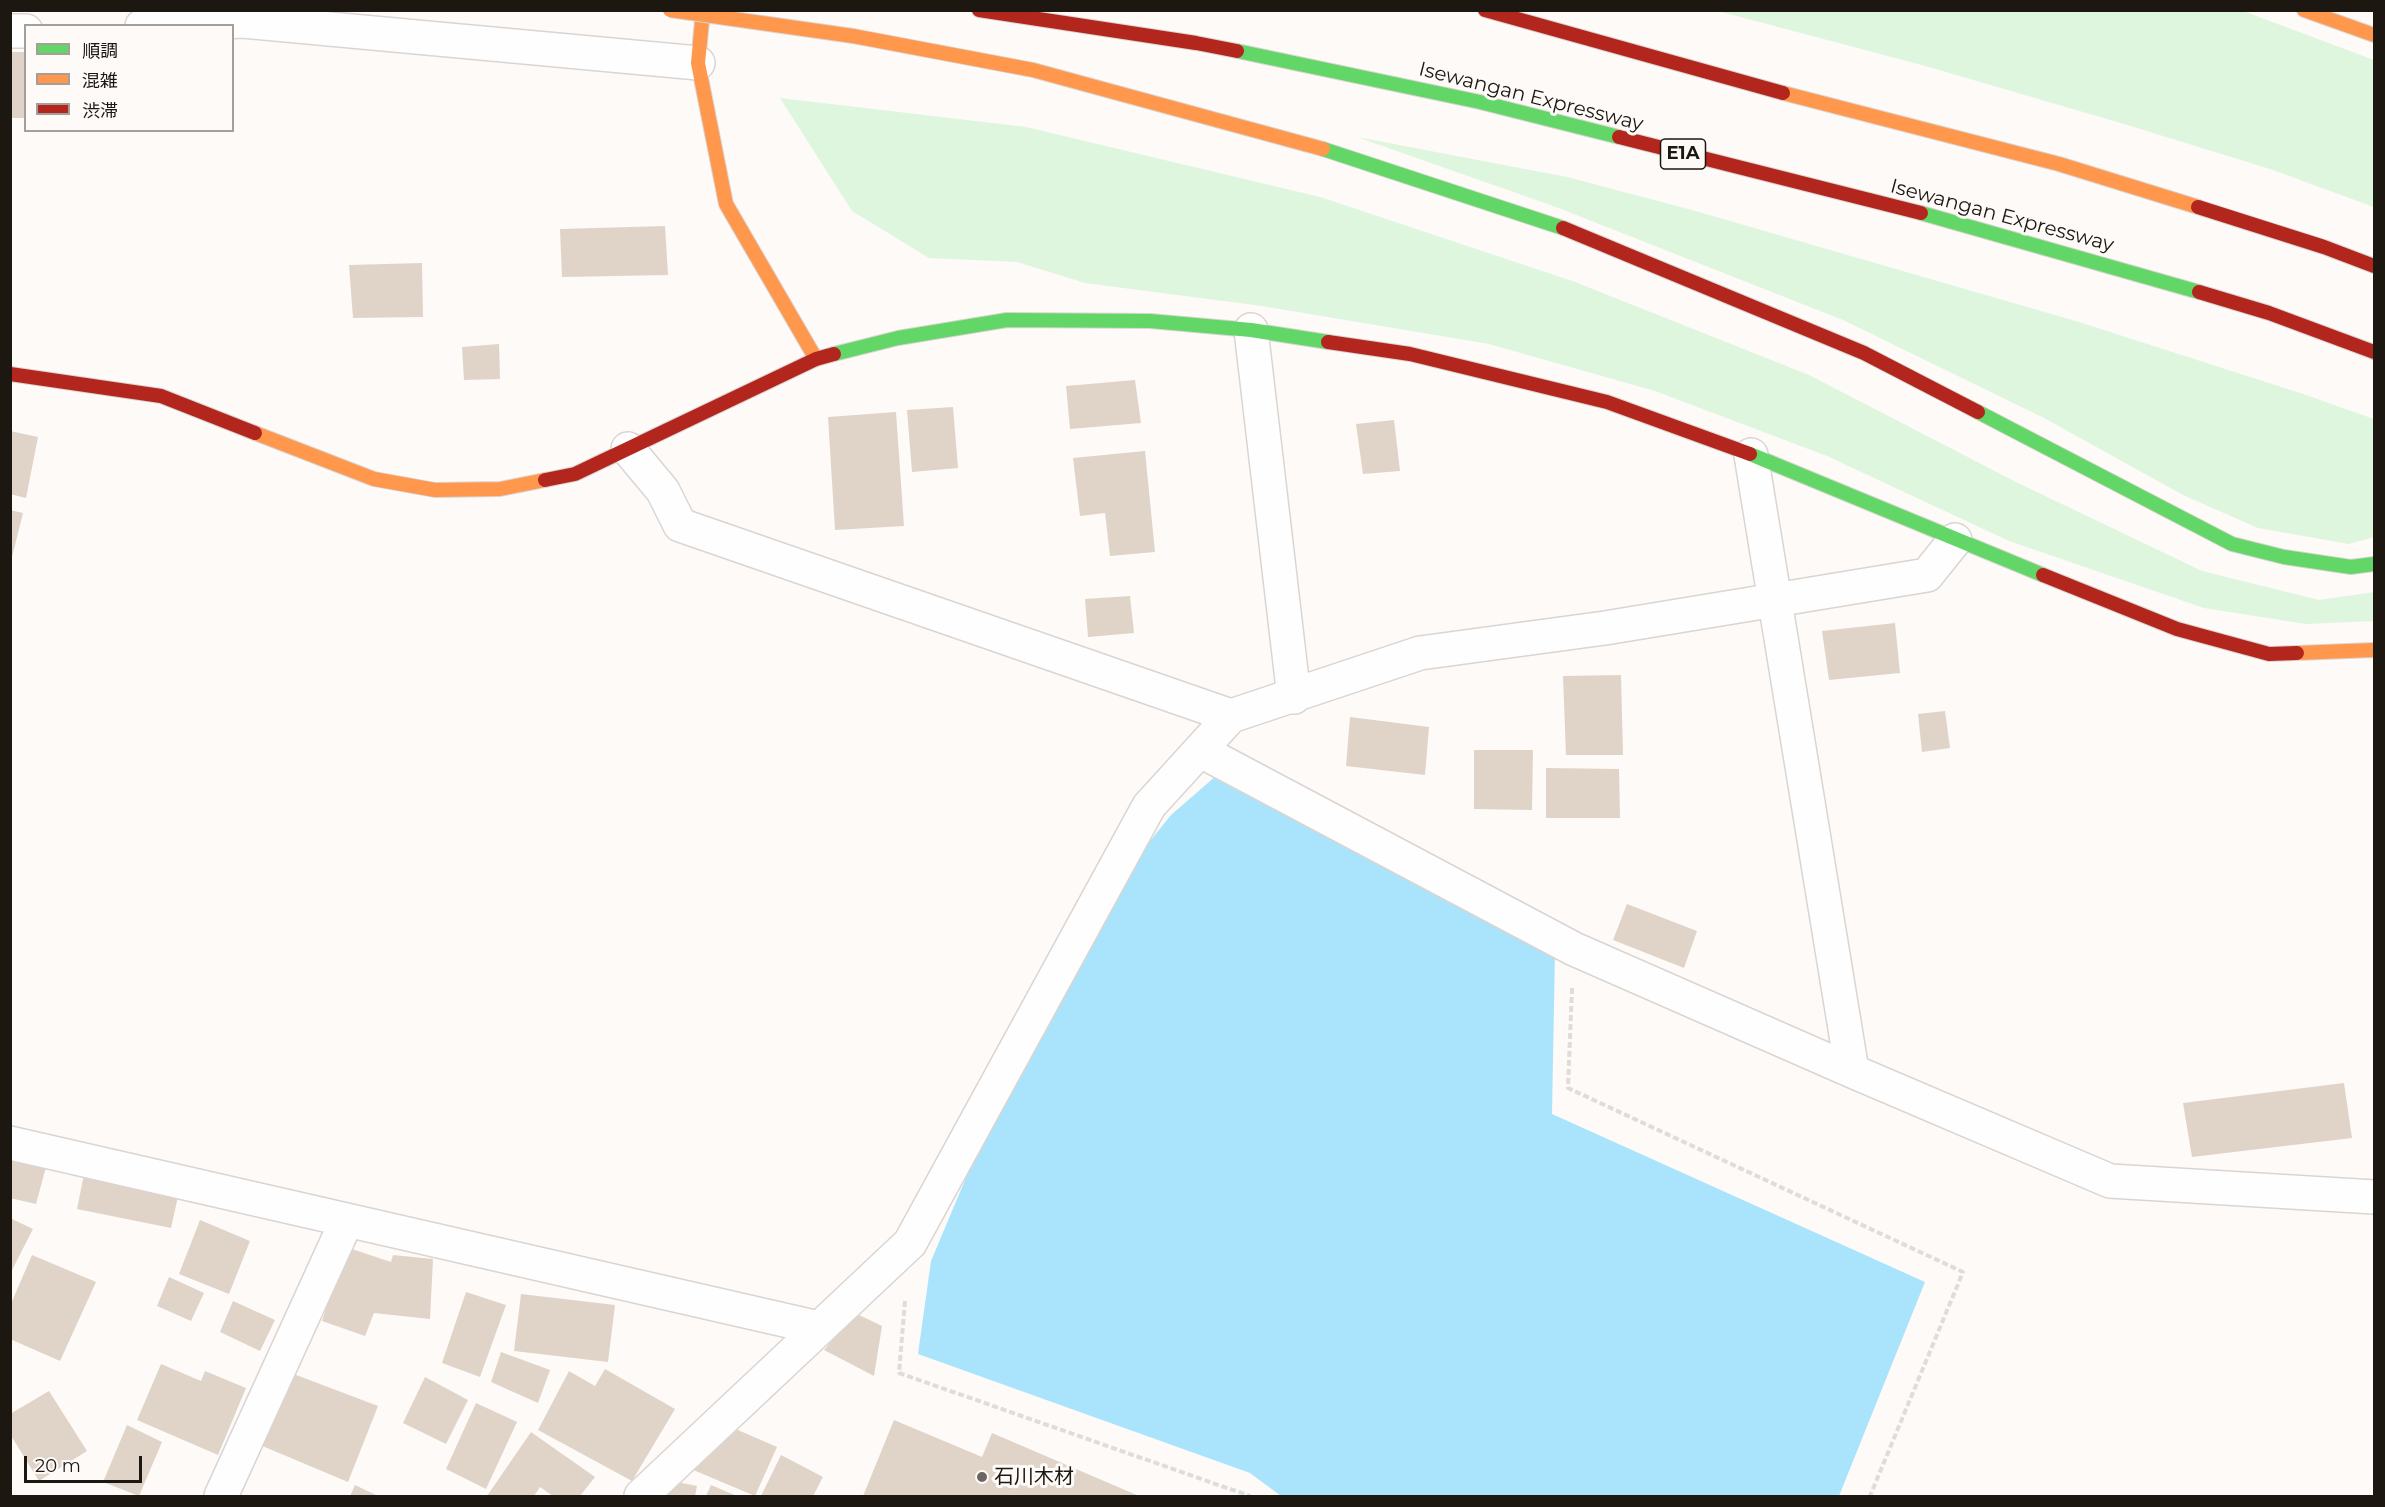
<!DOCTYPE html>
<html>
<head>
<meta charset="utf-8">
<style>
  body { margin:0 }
  #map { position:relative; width:2385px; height:1507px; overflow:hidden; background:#fdfaf8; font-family:Montserrat,"Noto Sans JP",sans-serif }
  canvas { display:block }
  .frame { position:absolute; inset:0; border:12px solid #1c1711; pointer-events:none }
  .legend { position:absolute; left:24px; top:24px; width:210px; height:108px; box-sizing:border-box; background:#fefaf7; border:2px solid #a49f9b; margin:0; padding:8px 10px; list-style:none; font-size:18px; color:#1c1711 }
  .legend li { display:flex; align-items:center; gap:12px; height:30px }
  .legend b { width:30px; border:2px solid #a49f9b }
  .scale { position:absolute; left:24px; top:1456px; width:118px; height:27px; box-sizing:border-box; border:3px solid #1c1711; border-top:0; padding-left:8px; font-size:18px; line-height:21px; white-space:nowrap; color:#1c1711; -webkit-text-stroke:4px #fefaf7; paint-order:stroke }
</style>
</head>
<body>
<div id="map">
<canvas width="2385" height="1507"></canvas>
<div class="frame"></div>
<ul class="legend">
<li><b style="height:8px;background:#63d668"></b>順調</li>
<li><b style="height:8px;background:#ff974d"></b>混雑</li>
<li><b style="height:8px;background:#b3261e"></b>渋滞</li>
</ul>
<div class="scale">20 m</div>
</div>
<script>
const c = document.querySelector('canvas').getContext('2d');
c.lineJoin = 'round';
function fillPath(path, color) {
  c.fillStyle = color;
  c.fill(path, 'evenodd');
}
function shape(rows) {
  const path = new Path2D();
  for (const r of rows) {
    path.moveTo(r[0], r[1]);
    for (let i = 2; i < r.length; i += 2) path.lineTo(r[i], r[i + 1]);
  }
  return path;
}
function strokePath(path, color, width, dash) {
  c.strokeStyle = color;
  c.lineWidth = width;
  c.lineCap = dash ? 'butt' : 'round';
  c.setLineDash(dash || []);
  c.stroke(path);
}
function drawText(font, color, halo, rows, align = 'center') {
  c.font = font + ' Montserrat,"Noto Sans JP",sans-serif';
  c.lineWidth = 6;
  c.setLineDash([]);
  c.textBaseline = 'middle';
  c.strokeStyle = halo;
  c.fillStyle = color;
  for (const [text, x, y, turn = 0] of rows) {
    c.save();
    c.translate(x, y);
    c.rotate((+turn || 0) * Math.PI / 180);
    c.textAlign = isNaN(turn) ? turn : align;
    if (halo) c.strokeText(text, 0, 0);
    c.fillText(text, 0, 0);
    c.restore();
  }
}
const green = shape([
  [1718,11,2243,11,2374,60,2374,207,2270,169,2124,124,1929,67],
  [780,98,1026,127,1320,197,1575,282,1809,375,2018,483,2202,571,2319,600,2374,592,2374,621,2306,624,2204,608,2009,541,1827,456,1655,391,1489,344,1262,306,1085,283,1017,262,929,258,852,211],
  [1357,137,1567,177,1692,210,2079,322,2303,394,2374,419,2374,537,2349,544,2258,528,2183,495,2044,418,1843,320,1556,207]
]);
const water = shape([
  [1217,775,1555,951,1552,1114,1925,1282,1839,1496,1281,1496,1250,1473,918,1354,931,1261,968,1173,1137,857,1171,815]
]);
const building = shape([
  [10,52,24,52,26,118,10,118],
  [665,226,668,275,562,277,560,229],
  [422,263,423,317,353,318,349,265],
  [499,344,500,379,464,380,462,347],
  [1135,380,1141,423,1070,429,1066,386],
  [953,407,958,468,912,472,907,410],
  [896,412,904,526,835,530,828,417],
  [1394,420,1400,471,1363,474,1356,424],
  [10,431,38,437,26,498,10,494],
  [1145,451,1155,552,1110,556,1105,513,1080,516,1073,458],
  [10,510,23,513,11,561,10,561],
  [1130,596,1134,633,1088,637,1085,599],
  [1895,623,1900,673,1829,680,1822,631],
  [1621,675,1623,755,1566,755,1563,676],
  [1945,711,1950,748,1922,752,1918,714],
  [1350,717,1429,727,1425,775,1346,766],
  [1474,750,1533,750,1532,810,1474,809],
  [1546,768,1619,769,1620,818,1546,818],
  [1627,904,1697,931,1684,968,1613,940],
  [2344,1083,2352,1138,2192,1157,2183,1103],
  [10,1158,46,1167,36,1204,10,1198],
  [84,1174,179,1192,171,1228,77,1209],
  [10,1218,33,1229,10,1274],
  [200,1220,250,1241,229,1294,179,1274],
  [346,1247,391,1262,393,1255,433,1259,430,1319,374,1313,365,1336,322,1321],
  [32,1255,96,1282,60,1361,10,1339,10,1306],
  [169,1277,204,1293,191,1321,157,1306],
  [466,1292,506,1305,480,1377,442,1363],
  [521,1294,615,1305,608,1362,514,1351],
  [233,1301,275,1320,260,1351,220,1332],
  [855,1313,882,1326,874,1376,824,1350],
  [501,1352,550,1370,538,1403,491,1382],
  [161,1364,201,1381,205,1371,246,1388,218,1455,137,1420],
  [605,1369,675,1409,632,1481,538,1430,569,1371,595,1386],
  [291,1373,378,1406,348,1482,260,1445],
  [425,1377,468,1400,446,1444,403,1423],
  [49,1391,87,1451,39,1481,10,1434,10,1414],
  [476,1403,517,1422,486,1489,446,1469],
  [894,1420,982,1457,992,1433,1139,1496,863,1496],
  [127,1425,162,1442,139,1496,103,1482],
  [731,1427,777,1447,755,1496,691,1469],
  [531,1432,595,1477,580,1496,553,1496,540,1487,534,1496,487,1496],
  [781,1455,823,1477,813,1496,761,1496],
  [667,1480,697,1486,695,1496,663,1496],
  [355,1485,378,1496,350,1496],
  [711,1485,737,1496,706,1496]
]);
const path = shape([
  [1572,988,1568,1088,1963,1272,1870,1496],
  [905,1301,899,1373,1250,1496]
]);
const street = shape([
  [142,26,243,21,698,63],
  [10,31,26,31],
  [1251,330,1294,697],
  [628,449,663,491,680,525,1231,716],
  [1751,455,1852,1071],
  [1201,751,1574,949,1852,1071,2110,1181,2374,1197],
  [10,1143,819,1328],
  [221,1496,347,1220],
  [641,1496,910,1243,1149,806,1231,716,1420,653,1605,628,1927,575,1955,540]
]);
const fast = shape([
  [1237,51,1480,102,1619,137],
  [1323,149,1563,228],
  [1921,213,2199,292],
  [834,354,898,338,1007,320,1150,321,1251,330,1328,342],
  [1978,412,2232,544,2284,557,2351,567,2374,564],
  [1750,454,2043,575]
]);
const slow = shape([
  [703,10,698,63,726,204,816,359],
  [2304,10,2374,35],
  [853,36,1033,70,1323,149],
  [1783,93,2059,164,2198,207],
  [255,433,374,479,435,490,500,489,545,480],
  [2297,653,2374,650]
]);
const jam = shape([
  [979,10,1196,43,1237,51],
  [1485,10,1783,93],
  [1619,137,1921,213],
  [2198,207,2324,247,2374,266],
  [1563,228,1864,353,1978,412],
  [2199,292,2269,313,2374,352],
  [1328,342,1410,354,1607,402,1750,454],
  [10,374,161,396,255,433],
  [545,480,575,474,816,359,834,354],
  [2043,575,2177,629,2269,654,2297,653]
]);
const slowBridge = shape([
  [670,10,853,36]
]);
const markers = [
  [982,1477,6,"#6b6662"]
];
const shields = [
  [1683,154,45]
];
const shieldNames = [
  ["E1A",1683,154]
];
const streetNames = [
  ["Isewangan Expressway",1531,97,14],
  ["Isewangan Expressway",2002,216,15]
];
const poiNames = [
  ["石川木材",994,1477]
];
fillPath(green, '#def6de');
fillPath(water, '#aae4fc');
fillPath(building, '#e0d4c8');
strokePath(street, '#dad5d1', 36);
strokePath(fast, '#dad5d1', 16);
strokePath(slow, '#dad5d1', 16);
strokePath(jam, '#dad5d1', 16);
strokePath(path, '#dedcdc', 4, [6, 3]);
strokePath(street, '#fffefe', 33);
strokePath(fast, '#63d668', 14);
strokePath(slow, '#ff974d', 14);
strokePath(jam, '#b3261e', 14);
strokePath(slowBridge, '#dad5d1', 16, []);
strokePath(slowBridge, '#ff974d', 14);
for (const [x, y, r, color] of markers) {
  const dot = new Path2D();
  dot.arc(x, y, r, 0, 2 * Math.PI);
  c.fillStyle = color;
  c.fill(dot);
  strokePath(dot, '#fefaf7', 2);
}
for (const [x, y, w] of shields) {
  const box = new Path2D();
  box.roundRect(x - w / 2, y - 15, w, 30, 4.5);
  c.fillStyle = '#fefaf7';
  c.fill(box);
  strokePath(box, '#1c1711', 1.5);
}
drawText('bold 18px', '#1c1711', null, shieldNames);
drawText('20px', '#1c1711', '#fefaf7', streetNames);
drawText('20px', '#1c1711', '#fefaf7', poiNames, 'left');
</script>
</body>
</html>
